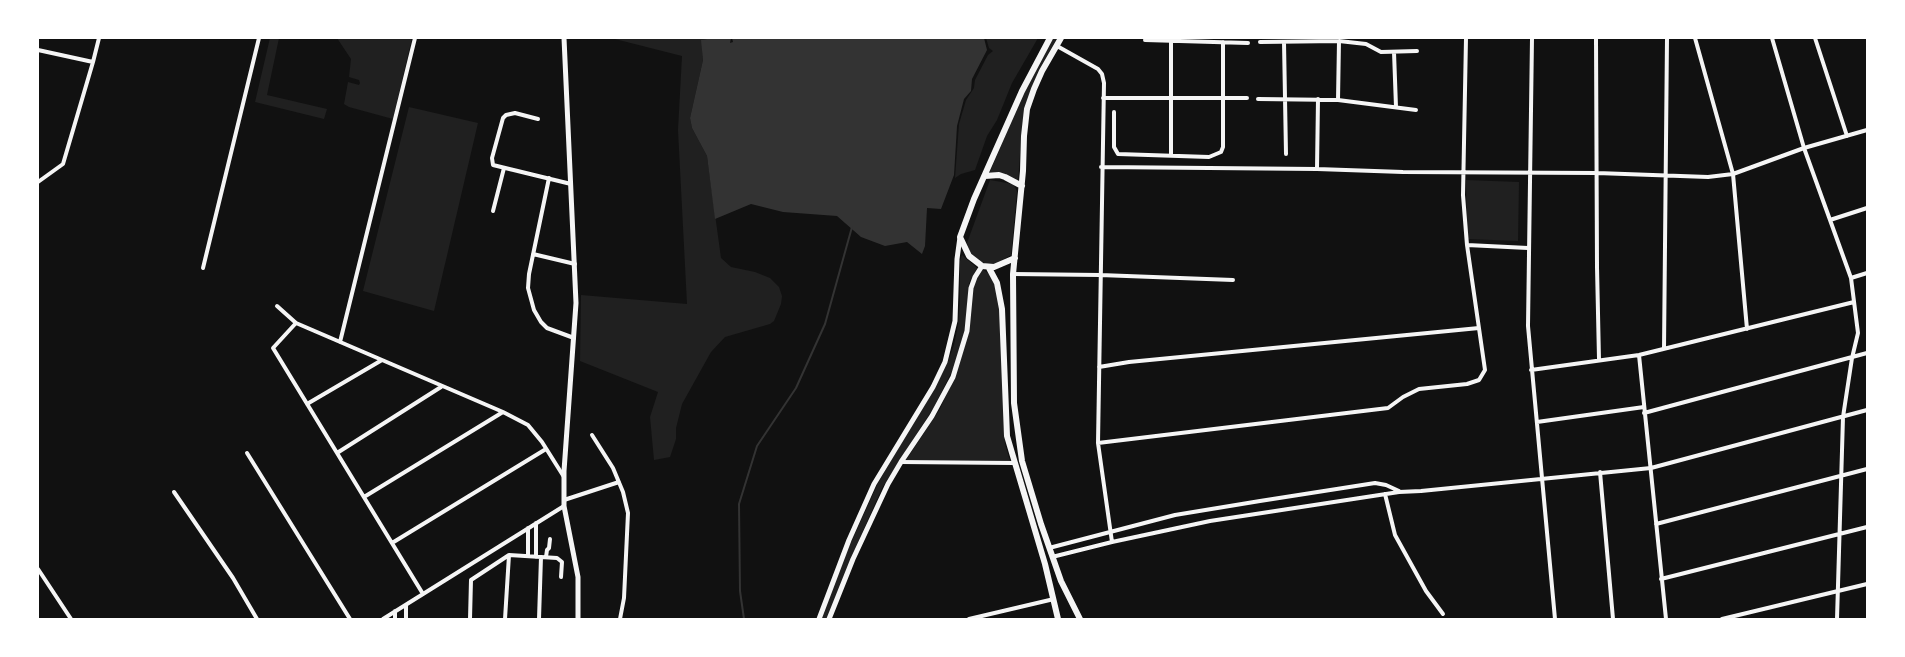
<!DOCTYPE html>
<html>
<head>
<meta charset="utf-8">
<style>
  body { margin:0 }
  #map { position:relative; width:1905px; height:657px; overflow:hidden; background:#111; font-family:"Zilla Slab",serif }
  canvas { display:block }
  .frame { position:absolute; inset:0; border:39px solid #fff; pointer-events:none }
</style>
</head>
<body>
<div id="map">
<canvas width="1905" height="657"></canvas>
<div class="frame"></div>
</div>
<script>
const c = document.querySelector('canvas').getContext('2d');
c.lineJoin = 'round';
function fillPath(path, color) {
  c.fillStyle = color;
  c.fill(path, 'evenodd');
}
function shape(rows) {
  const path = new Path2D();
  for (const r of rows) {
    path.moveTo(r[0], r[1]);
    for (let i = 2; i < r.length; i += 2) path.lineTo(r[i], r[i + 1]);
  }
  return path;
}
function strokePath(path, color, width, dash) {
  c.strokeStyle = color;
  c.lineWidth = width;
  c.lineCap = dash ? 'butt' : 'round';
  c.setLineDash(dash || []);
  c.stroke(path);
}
const green = shape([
  [270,38,279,38,267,95,327,109,324,119,255,102],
  [337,38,412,38,393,119,349,107,344,104,348,82,359,85,360,83,359,80,349,77,351,59],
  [611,38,713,38,702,40,703,60,690,118,692,128,707,156,721,258,731,267,755,272,770,278,779,287,782,296,781,304,774,321,770,324,725,337,711,352,682,404,676,428,676,439,670,457,654,460,650,417,658,392,580,361,581,295,687,304,678,130,682,56],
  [986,38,1038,38,1012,83,997,120,987,136,975,170,961,174,955,178,959,124,966,100,974,88,975,80,988,55,993,51,989,48],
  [1052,38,1057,38,1039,70,1027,101,1022,125,1018,182,1012,177,999,173,989,174,1026,87],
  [409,107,478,123,434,311,363,291],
  [990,180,1013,184,1017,191,1011,255,997,263,988,264,978,261,970,254,967,243],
  [1466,180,1519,182,1518,241,1467,239],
  [962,255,977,268,969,283,965,329,954,367,934,407,882,488,847,567,827,619,821,619,845,556,878,483,947,364,954,345,958,325,960,298,960,261],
  [982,269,992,276,1000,305,1003,368,1003,415,1005,444,1010,461,906,460,940,409,956,373,969,332,972,289,976,277]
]);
const water = shape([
  [713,38,731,38,730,43,733,42,732,38,984,38,987,50,972,79,971,91,964,99,957,126,954,175,941,209,927,208,925,246,922,254,907,242,885,246,861,237,837,216,783,212,751,204,715,219,707,156,692,128,690,118,703,60,701,40]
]);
const stream = shape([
  [744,619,740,591,739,504,757,446,796,388,825,324,852,227]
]);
const minor = shape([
  [1532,38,1528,326,1555,619],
  [1596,38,1597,267,1599,359],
  [1695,38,1733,174,1747,329],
  [1772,38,1804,148,1851,278,1858,333,1852,358,1843,417,1837,619],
  [1815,38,1847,136],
  [1145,40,1248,43],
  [1260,42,1339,41,1366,44,1381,52,1417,51],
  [1284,42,1286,154],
  [1057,46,1098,69,1102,74,1104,83,1098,443,1112,542],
  [38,50,93,62],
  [1394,52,1396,107],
  [1103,98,1247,98],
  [1258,99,1338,100,1416,110],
  [1338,100,1339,41],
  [1114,112,1114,147,1118,154,1209,157,1221,152,1223,147,1223,42],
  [538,119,515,113,506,115,503,118,492,158,493,165,571,184],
  [1171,155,1171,41],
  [1101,167,1317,169,1403,172,1597,173,1708,177,1733,174,1804,148,1867,130],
  [1317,169,1318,99],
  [549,178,529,274,528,288,534,310,541,322,547,328,574,338],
  [38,182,63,164,93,62,99,38],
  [493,211,504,168],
  [1830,220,1867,208],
  [1467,245,1528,248],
  [533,254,575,264],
  [203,268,259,38],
  [1013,274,1100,275,1233,280],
  [1851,278,1867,273],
  [277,306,296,323,503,412,528,425,542,442,564,477],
  [296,323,273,348,423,594],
  [340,342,415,38],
  [1664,349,1667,38],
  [1639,355,1666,619],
  [1099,367,1129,362,1479,328],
  [1531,370,1639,355,1854,302],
  [307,404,382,360],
  [1644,413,1867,353],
  [1537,422,1644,407],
  [592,435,613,468,623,492,628,513,624,598,620,619],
  [1098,443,1388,408,1403,397,1419,389,1467,384,1479,380,1485,370,1467,245,1463,195,1466,38],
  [247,453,350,619],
  [337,453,441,387],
  [901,462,1014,463],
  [1600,472,1613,619],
  [174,492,233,578,257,619],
  [1385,494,1395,535,1426,591,1443,614],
  [364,497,503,412],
  [564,500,619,482],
  [1656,524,1867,469],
  [392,543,546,449],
  [1049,548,1175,515,1260,501,1375,483,1386,485,1399,491],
  [528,556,528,528],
  [536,557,536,523],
  [546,557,547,550,549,548,550,539],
  [1052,557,1112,542,1210,521,1399,492,1421,491,1651,468,1867,410],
  [38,569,71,619],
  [1661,579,1867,527],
  [383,619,564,506],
  [395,619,395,611],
  [406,619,406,605],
  [470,619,471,580,509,555,557,558,562,562,561,577],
  [505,619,509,555],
  [539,619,541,557],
  [969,619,1054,599],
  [1722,619,1867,584]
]);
const tertiary = shape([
  [564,38,576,303,564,471,564,506,578,577,578,619],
  [819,619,849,540,874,484,933,387,945,362,955,321,957,259,960,237],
  [829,619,853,559,888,484,901,462,932,416,953,377,967,331,971,288,975,277,982,266]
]);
const primary = shape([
  [1061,38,1042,71,1034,89,1027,109,1024,136,1023,171,1013,274,1014,403,1022,461,1041,524,1061,581,1080,619],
  [985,176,999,175,1005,177,1022,186],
  [1015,258,994,267,982,266,969,256,960,237,974,199,1022,91,1050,38],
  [989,268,997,283,1002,309,1007,436,1045,564,1058,619]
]);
fillPath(green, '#202020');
fillPath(water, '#333');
strokePath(stream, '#333', 2);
strokePath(minor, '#f5f5f5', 4);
strokePath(tertiary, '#f5f5f5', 5);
strokePath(primary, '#f5f5f5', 6);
</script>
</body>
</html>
